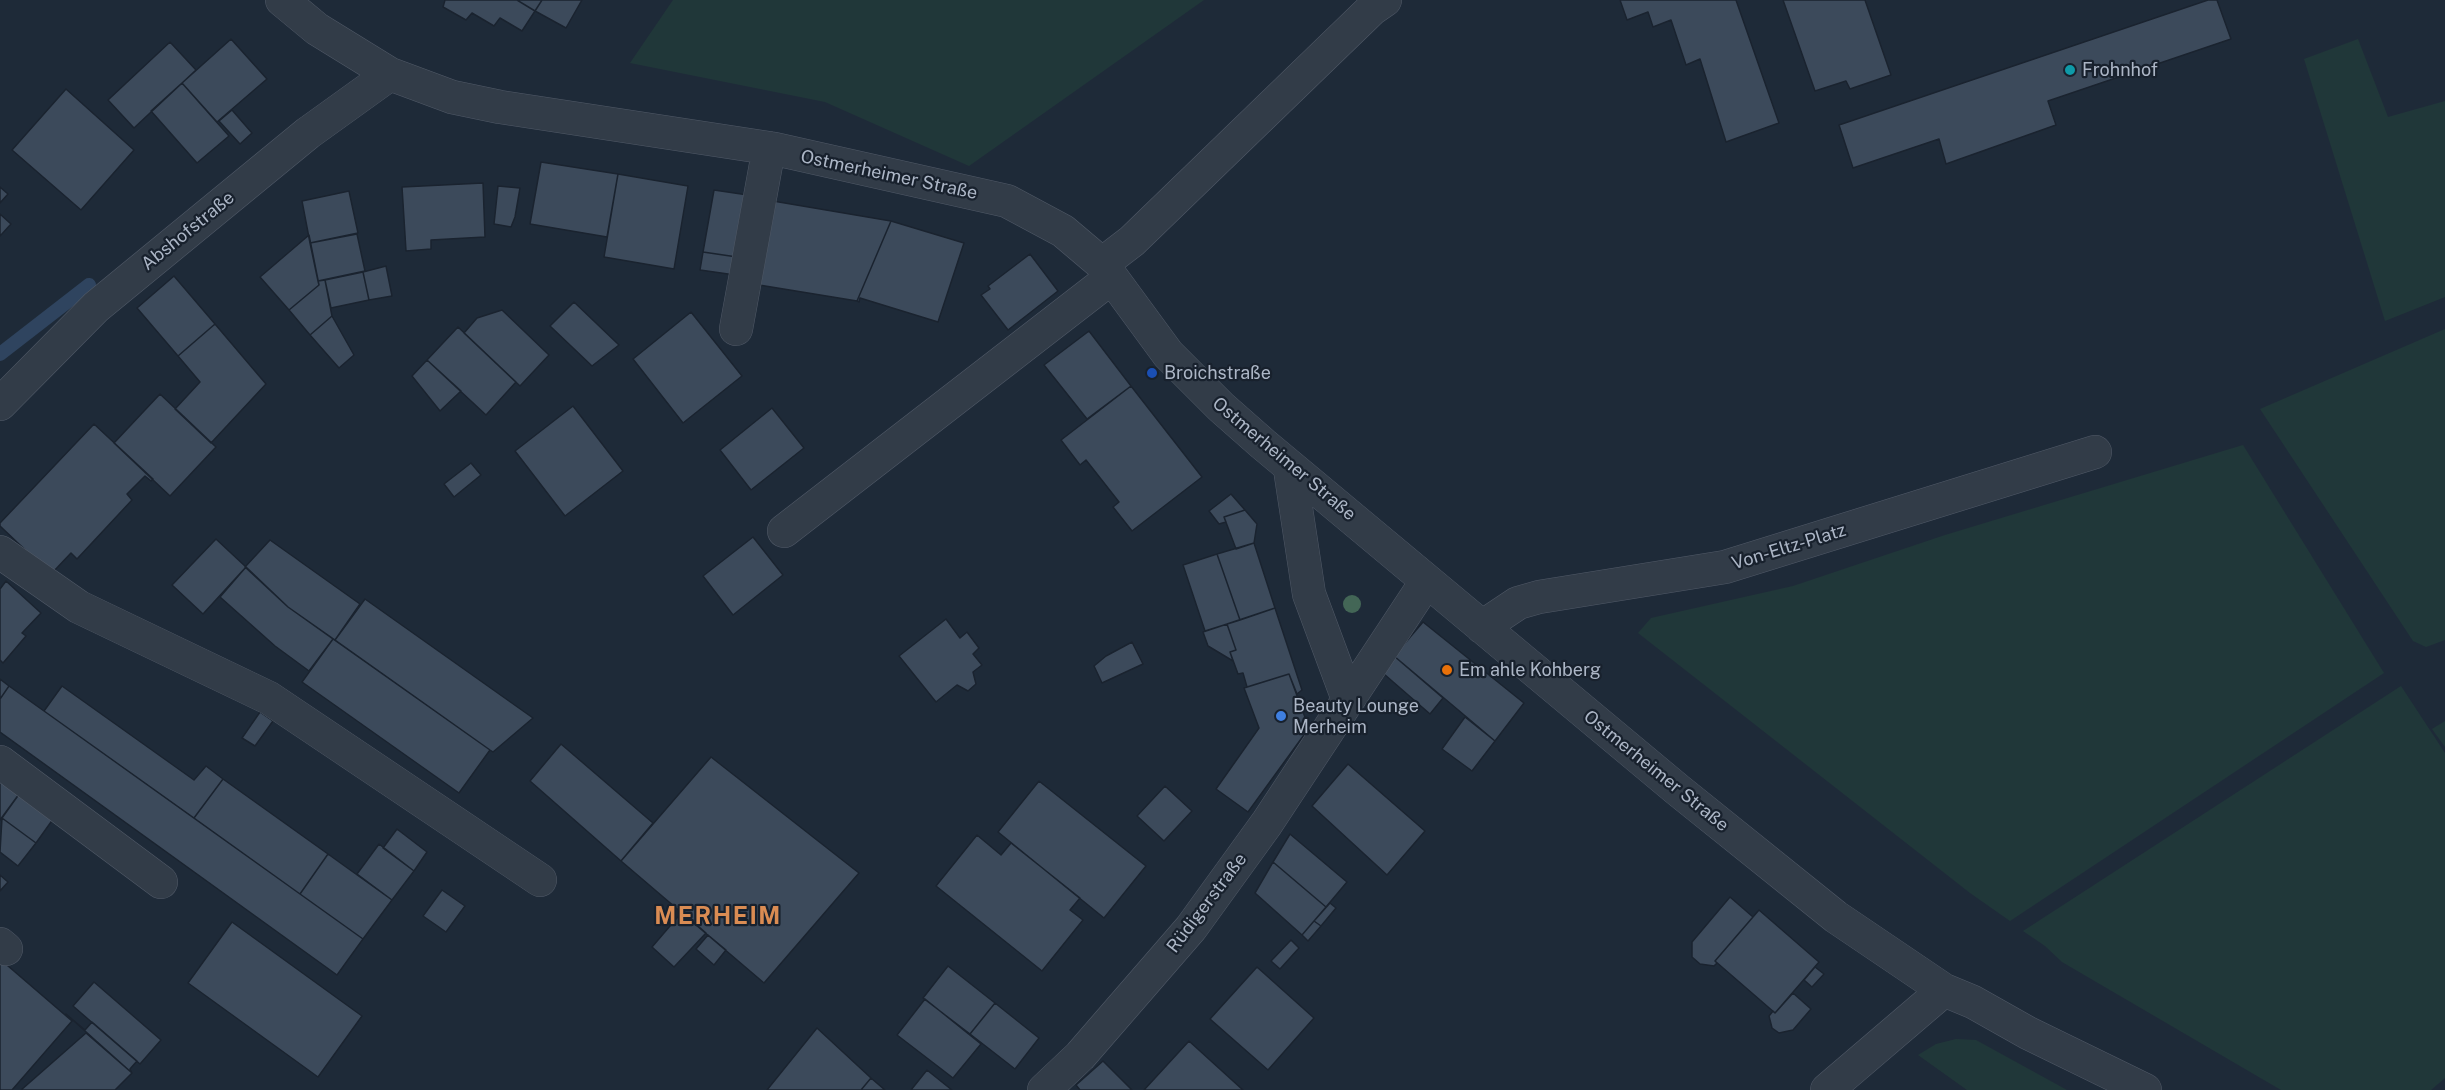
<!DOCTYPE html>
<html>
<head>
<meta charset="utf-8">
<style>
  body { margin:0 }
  canvas { display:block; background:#1e2a38 }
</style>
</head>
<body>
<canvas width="2445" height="1090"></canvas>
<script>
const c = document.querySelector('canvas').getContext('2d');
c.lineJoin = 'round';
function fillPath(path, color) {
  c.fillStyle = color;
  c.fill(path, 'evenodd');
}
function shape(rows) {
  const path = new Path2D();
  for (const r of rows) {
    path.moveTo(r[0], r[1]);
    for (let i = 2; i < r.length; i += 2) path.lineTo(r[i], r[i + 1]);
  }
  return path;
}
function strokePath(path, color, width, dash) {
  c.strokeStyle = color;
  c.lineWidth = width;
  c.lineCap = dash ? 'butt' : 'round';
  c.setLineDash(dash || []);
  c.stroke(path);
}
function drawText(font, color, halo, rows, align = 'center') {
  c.font = font + ' "Public Sans",sans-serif';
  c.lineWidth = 4.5;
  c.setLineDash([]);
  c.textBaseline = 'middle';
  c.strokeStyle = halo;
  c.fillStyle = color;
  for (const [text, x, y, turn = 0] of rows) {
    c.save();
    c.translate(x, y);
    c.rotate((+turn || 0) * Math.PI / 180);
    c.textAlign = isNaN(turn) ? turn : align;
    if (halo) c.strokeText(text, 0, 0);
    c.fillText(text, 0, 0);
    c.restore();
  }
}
const green = shape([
  [673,0,1204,0,969,166,825,102,630,63],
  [2358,39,2388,117,2445,101,2445,297,2385,321,2304,59],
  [2445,329,2445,640,2426,647,2413,641,2260,409],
  [2243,445,2384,673,2010,921,1970,893,1638,633,1651,618,1793,586,1945,535],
  [2401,686,2445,753,2445,1078,2431,1090,2281,1090,2062,962,2045,946,2023,931],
  [2445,721,2445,747,2432,729],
  [1956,1039,1976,1040,2067,1090,1967,1090,1918,1055,1936,1044]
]);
const stream = shape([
  [0,354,89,285]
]);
const building = shape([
  [445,0,517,0,535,11,522,31,500,18,494,26,472,13,466,20,443,7,445,0],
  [517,0,542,0,535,11,517,0],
  [542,0,582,0,566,28,535,11,542,0],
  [1620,0,1736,0,1779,123,1726,142,1700,59,1686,65,1671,20,1653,27,1648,12,1627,20,1620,0],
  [1783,0,1865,0,1891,75,1850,89,1846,81,1815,91,1783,0],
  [2208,0,2217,0,2231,39,2048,101,2056,125,1946,164,1939,139,1853,168,1839,125,2208,0],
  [231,39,267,79,217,122,182,83,231,39],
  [170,42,196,70,134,128,108,100,170,42],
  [182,83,229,136,197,163,151,111,182,83],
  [66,89,134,150,81,210,12,150,66,89],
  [232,110,252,133,240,144,219,121,232,110],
  [541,162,618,174,607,237,530,224,541,162],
  [618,174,688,186,674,269,604,257,618,174],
  [483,183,485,237,431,240,431,249,406,251,402,187,483,183],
  [498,186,520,188,515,217,511,227,494,224,498,186],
  [0,187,8,194,0,203,0,187],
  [714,190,748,195,737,257,703,252,714,190],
  [349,191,358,233,310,243,302,201,349,191],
  [773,201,891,221,857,301,759,285,773,201],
  [0,214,11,224,0,236,0,214],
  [891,221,964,243,938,322,860,298,859,302,857,301,891,221],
  [357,234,365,271,318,281,310,243,357,234],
  [309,235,319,285,289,310,260,277,309,235],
  [703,252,737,257,735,275,700,270,703,252],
  [1030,254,1058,291,1008,330,981,295,990,289,988,286,1030,254],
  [386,266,392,296,369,300,363,272,386,266],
  [363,272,369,300,331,308,325,280,363,272],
  [174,276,215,324,178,356,137,308,174,276],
  [325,280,332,316,310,335,289,310,319,285,318,281,325,280],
  [574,302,619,345,592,366,550,326,574,302],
  [502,310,549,355,520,386,464,333,477,318,502,310],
  [691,312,742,376,683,423,633,359,691,312],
  [332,316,354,355,339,368,310,335,332,316],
  [215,324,266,384,211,443,175,409,200,382,178,356,215,324],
  [458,327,516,382,486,415,427,360,458,327],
  [1089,331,1131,386,1087,419,1044,365,1089,331],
  [427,360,461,391,440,411,412,376,427,360],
  [1131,386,1202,477,1132,531,1113,507,1119,502,1086,460,1080,465,1061,440,1131,386],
  [160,394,216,447,170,496,114,443,160,394],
  [573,406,623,471,565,516,515,451,573,406],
  [772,408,804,448,751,490,720,450,772,408],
  [94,424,153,479,151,481,145,476,127,494,132,500,77,559,71,553,53,572,57,580,0,526,0,523,94,424],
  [471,463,481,475,454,497,444,484,471,463],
  [1231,494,1245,510,1224,517,1226,522,1219,524,1209,511,1231,494],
  [1245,510,1257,524,1254,543,1236,549,1224,517,1245,510],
  [753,537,783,575,733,615,703,576,753,537],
  [216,539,246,567,203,614,172,585,216,539],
  [270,540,360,604,335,640,288,607,245,567,270,540],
  [1254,543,1275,608,1240,620,1217,554,1254,543],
  [1217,554,1240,620,1205,631,1183,565,1217,554],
  [246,567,288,607,333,639,309,671,275,646,220,597,246,567],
  [6,581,41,613,22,633,26,636,3,663,0,660,0,589,6,581],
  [365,599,533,718,493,752,490,750,335,640,365,599],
  [1275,608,1302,690,1297,694,1289,674,1247,687,1243,673,1238,674,1230,652,1236,650,1227,624,1275,608],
  [946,619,960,638,967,632,979,648,973,654,982,665,973,672,976,684,968,691,957,685,936,702,899,656,946,619],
  [1423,622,1524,703,1495,741,1394,656,1423,622],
  [1227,624,1236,650,1230,652,1233,661,1208,646,1203,632,1227,624],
  [333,639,490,750,459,793,302,682,333,639],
  [1132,642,1143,664,1102,683,1094,666,1106,656,1132,642],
  [1394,656,1443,698,1430,714,1384,674,1394,656],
  [1289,674,1309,728,1248,812,1216,789,1259,728,1244,688,1289,674],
  [0,679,9,686,0,699,0,679],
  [9,686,363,939,337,975,0,732,0,699,9,686],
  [62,686,194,780,206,766,223,779,194,818,44,711,62,686],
  [260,712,273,721,255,746,242,738,260,712],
  [1465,717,1495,741,1472,771,1442,749,1465,717],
  [561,744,653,823,621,861,530,781,561,744],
  [711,757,859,873,764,983,621,861,711,757],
  [1348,764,1425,831,1387,875,1312,806,1348,764],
  [0,773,22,790,0,820,0,773],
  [223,779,328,854,300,894,194,818,223,779],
  [1039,781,1146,866,1104,918,998,832,1039,781],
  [1165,786,1192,811,1164,841,1137,816,1165,786],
  [22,790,56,815,36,843,2,818,22,790],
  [2,818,36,843,18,866,0,852,2,818],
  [397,829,427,852,414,871,383,848,397,829],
  [1290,834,1347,882,1326,907,1273,862,1290,834],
  [977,835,1001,855,1011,843,1080,898,1070,910,1083,920,1042,971,936,886,977,835],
  [379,844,414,871,392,900,357,874,379,844],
  [328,854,392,900,363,939,300,894,328,854],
  [1273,862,1326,907,1302,935,1255,893,1273,862],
  [0,875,8,882,0,891,0,875],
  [442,890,465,906,446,932,423,916,442,890],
  [1730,897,1753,917,1715,961,1717,963,1714,966,1700,964,1692,957,1692,942,1730,897],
  [1330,903,1336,908,1321,926,1314,921,1330,903],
  [1759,910,1819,962,1775,1013,1715,961,1759,910],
  [682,912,706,933,674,967,652,947,682,912],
  [1314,921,1321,926,1308,941,1302,935,1314,921],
  [232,922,362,1016,318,1077,188,983,232,922],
  [708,935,726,950,714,965,696,949,708,935],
  [1291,940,1299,948,1280,969,1271,961,1291,940],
  [0,959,72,1021,12,1090,0,1090,0,959],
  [948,966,995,1003,970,1034,923,998,948,966],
  [1257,967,1314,1018,1268,1070,1210,1019,1257,967],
  [1815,967,1824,974,1812,987,1804,980,1815,967],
  [94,982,161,1040,140,1064,73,1006,94,982],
  [1793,993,1811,1009,1793,1030,1779,1033,1772,1028,1769,1016,1773,1011,1775,1013,1793,993],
  [925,999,981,1044,953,1078,897,1035,925,999],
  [995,1003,1039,1038,1015,1069,970,1034,995,1003],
  [66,1014,85,1030,92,1022,137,1061,130,1069,132,1073,66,1014],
  [817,1028,871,1078,861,1090,767,1090,817,1028],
  [86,1033,132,1073,115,1090,21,1090,86,1033],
  [1189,1041,1243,1090,1144,1090,1189,1041],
  [1103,1061,1132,1090,1080,1090,1076,1085,1103,1061],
  [927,1070,952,1090,911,1090,927,1070],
  [871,1078,885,1090,861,1090,871,1078]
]);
const minor = shape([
  [282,0,317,29,390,74,452,97,500,107,775,149,1007,201,1063,231,1102,264,1168,354,1221,407,1263,444,1678,790,1836,917,1944,990,1973,1002,2028,1033,2145,1090],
  [1102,264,1132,241,1372,9,1385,0],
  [736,329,769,148],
  [0,404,96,307,308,133,390,74],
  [1290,469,1309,594,1348,699],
  [784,531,1111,278],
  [0,552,79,607,269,698,540,880],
  [1482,627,1518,603,1539,597,1725,567,2095,452],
  [0,762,161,882],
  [0,944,6,949],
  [1044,1090,1080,1056,1191,928,1267,823,1426,582],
  [1827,1090,1944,990]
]);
const trees = [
  [1352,604]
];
const markers = [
  [2070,70,6,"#0f9aa8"],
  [1152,373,6,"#1a4fb4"],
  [1447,670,6,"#e8710a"],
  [1281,716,6,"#3f7fe0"]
];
const poiNames = [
  ["Frohnhof",2082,70],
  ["Broichstraße",1164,373],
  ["Em ahle Kohberg",1459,670],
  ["Beauty Lounge",1293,706],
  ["Merheim",1293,727]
];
const streetNames = [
  ["Ostmerheimer Straße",889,175,12],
  ["Abshofstraße",188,231,-39],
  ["Ostmerheimer Straße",1284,459,40],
  ["Von-Eltz-Platz",1789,547,-17],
  ["Ostmerheimer Straße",1656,771,39],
  ["Rüdigerstraße",1207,903,-53]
];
const districtNames = [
  ["MERHEIM",718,917]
];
fillPath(green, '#203739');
strokePath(stream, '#2f445f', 14);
fillPath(building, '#3c4a5b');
strokePath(building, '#1a232f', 1.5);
strokePath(minor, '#505967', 34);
strokePath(minor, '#323c48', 33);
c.fillStyle = '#436656';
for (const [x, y] of trees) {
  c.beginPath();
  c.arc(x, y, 9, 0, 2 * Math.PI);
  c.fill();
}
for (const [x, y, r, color] of markers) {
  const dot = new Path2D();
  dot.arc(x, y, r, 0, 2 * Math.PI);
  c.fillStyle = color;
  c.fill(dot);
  strokePath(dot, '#18212d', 2);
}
drawText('18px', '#acb6c6', '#18212d', poiNames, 'left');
drawText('18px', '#acb6c6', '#18212d', streetNames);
c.letterSpacing = '1.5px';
drawText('bold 24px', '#da8c53', '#18212d', districtNames);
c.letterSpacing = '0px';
</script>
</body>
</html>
